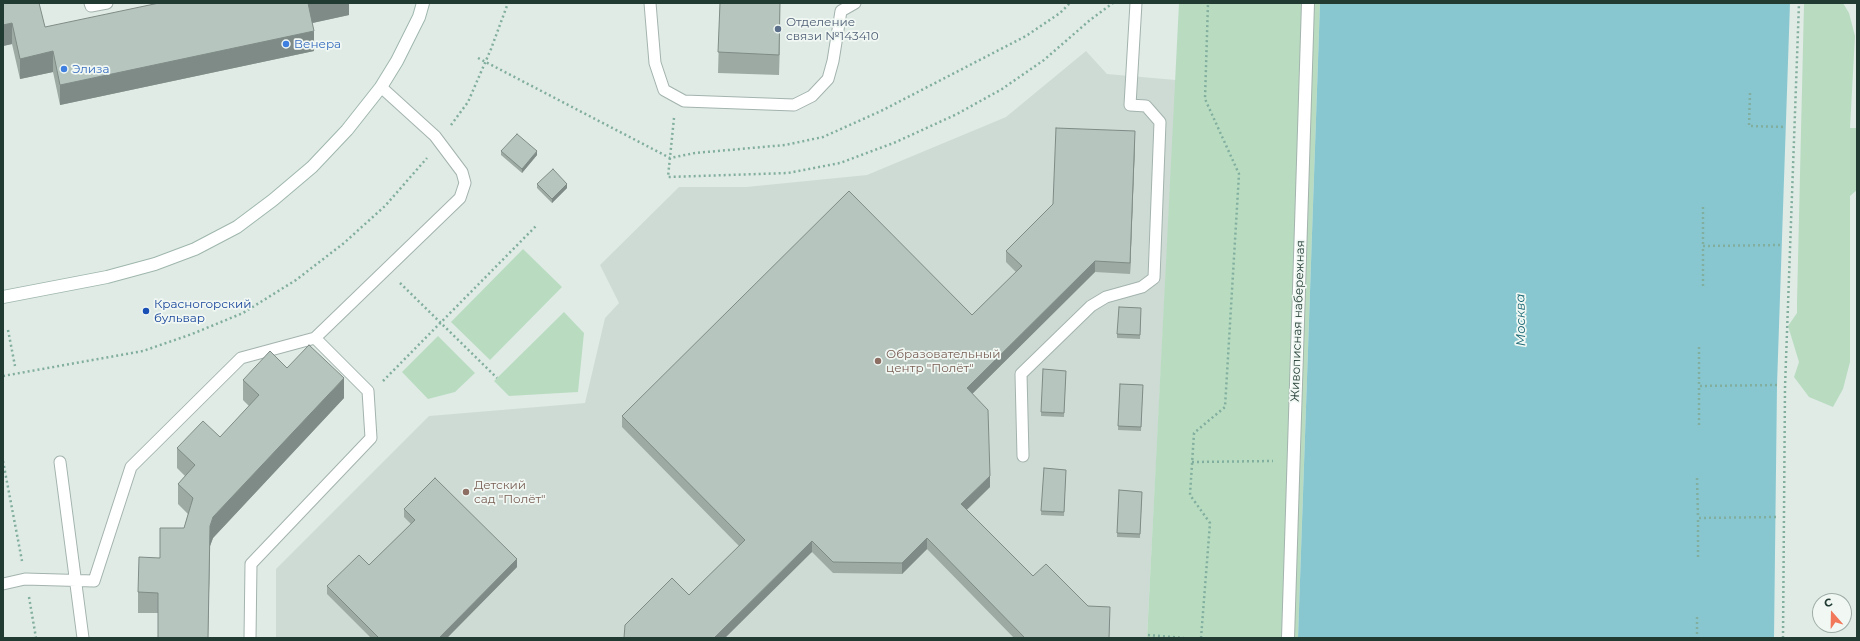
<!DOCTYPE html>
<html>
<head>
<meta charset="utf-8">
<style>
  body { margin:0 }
  #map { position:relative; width:1860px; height:641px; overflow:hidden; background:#e0ebe6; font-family:Montserrat,sans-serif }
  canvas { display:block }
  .frame { position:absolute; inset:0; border:4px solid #213b33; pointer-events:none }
  .north { position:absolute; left:1812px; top:593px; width:40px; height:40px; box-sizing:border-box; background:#f1f8f4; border:1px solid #9eaca7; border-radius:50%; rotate:340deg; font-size:11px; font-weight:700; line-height:16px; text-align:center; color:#213b33 }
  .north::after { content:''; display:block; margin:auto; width:14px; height:18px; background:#f17959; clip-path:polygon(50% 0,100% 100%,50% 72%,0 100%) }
</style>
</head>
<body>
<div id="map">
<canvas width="1860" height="641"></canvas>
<div class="frame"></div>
<div class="north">С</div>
</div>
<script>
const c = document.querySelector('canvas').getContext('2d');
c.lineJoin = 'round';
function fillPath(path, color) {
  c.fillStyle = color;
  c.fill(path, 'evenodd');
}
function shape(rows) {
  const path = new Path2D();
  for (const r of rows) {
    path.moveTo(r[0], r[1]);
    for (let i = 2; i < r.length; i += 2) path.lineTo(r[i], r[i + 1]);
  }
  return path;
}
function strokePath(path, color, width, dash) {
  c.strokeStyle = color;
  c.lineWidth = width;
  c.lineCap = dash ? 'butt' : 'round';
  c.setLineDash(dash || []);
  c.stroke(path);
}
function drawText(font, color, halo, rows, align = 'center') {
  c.font = font + ' Montserrat,sans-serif';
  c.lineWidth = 3.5;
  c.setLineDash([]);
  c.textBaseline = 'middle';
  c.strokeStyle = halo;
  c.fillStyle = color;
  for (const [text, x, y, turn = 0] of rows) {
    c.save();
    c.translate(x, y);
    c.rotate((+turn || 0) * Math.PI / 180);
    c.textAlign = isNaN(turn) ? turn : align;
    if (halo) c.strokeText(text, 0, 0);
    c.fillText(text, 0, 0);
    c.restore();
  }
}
const built = shape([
  [1086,51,1107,74,1176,80,1147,638,276,638,276,569,429,416,585,403,605,318,619,303,600,265,679,187,746,187,867,175,1006,117]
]);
const green = shape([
  [1179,3,1320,3,1298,638,1147,638],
  [1804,3,1843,3,1849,13,1855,36,1850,128,1857,128,1857,190,1850,196,1850,362,1843,389,1833,407,1809,397,1794,377,1799,362,1788,326,1797,313,1797,302],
  [523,249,562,287,490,360,451,322],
  [564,312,584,333,578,392,509,396,494,381],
  [438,336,475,373,455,392,428,399,402,372]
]);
const water = shape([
  [1320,3,1790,3,1777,385,1774,638,1298,638]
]);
const path = shape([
  [478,58,670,158,695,153,785,145,823,137,881,111,1026,36,1060,13,1070,3],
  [1750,93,1749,126,1786,127],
  [674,118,668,177,788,173,840,163,896,142,957,114,1002,89,1044,60,1090,20,1113,3],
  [451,125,468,102,491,49,508,3],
  [1703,207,1703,246],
  [400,283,497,378],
  [1703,286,1703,246,1782,245],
  [8,330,15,366],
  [1699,347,1699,386],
  [3,376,143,351,192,334,243,313,296,280,344,243,385,206,427,158],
  [383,381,537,225],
  [1699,425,1699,386,1777,385],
  [3,461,22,561],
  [1192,462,1273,461],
  [1697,478,1698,518],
  [1698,557,1698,518,1776,517],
  [29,597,36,638],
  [1697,617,1697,638],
  [1148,635,1184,638],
  [1201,638,1210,523,1190,495,1194,433,1225,407,1239,174,1205,99,1208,3],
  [1783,638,1785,387,1799,3]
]);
const service = shape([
  [90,3,91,6,107,3],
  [650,3,655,63,664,90,684,101,794,105,812,96,828,79,833,61,841,11,855,3],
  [1023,456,1021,374,1091,306,1106,297,1142,287,1154,278,1160,122,1146,106,1130,105,1136,3],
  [60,462,83,638],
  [3,584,25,579,94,581,131,467,241,358,315,338,460,198,465,183,462,172,435,136,381,87],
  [250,638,251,564,371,438,368,391,315,338]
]);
const pedestrian = shape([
  [1288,638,1308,3]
]);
const secondary = shape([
  [3,297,107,277,155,264,195,249,237,227,273,200,312,167,347,130,381,87,397,61,419,17,423,3]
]);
const wall = shape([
  [3,3,45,27,349,3,349,15,312,23,314,51,60,105,53,72,20,79,12,44,3,46],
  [720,3,780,3,779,75,718,73],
  [1135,142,1130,274,1095,272,972,394,990,487,967,510,1033,576,1110,618,1109,638,1014,638,927,549,902,574,833,573,812,552,689,595,739,546,622,427,622,416,972,315,1016,272,1006,262,1006,251],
  [501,151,537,155,522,173,501,155],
  [537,184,567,188,552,203,537,188],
  [1141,312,1140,339,1117,338,1117,334],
  [287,368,344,398,213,538,210,546,208,638,158,638,158,613,138,613,138,592,160,558,184,528,188,514,178,504,178,484,185,476,177,468,177,448,220,437,249,406,243,400,243,380],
  [1043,369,1066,371,1064,417,1041,416],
  [1120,384,1143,385,1141,431,1118,430],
  [1044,468,1066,470,1064,516,1041,515],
  [1119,490,1142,492,1140,538,1117,537],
  [404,509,517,567,447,638,371,638,327,594,327,586,369,565,411,524,404,517]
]);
const shadedWall = shape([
  [308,3,349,3,349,15,308,24],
  [780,3,779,75,779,55],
  [12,23,12,44,3,46,3,25],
  [314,31,314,51,60,105,60,85],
  [53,51,53,72,20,79,20,59],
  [1135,131,1135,142,1130,274,1130,263],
  [537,151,537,155,522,173,522,169],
  [567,184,567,188,552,203,552,199],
  [1095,261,1095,272,967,399,967,388],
  [344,378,344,398,213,538,210,546,208,638,210,526,213,517],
  [990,476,990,487,961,515,961,504],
  [927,538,927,549,902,574,902,563],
  [812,541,812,552,725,638,714,638],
  [517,559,517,567,447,638,439,638]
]);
const building = shape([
  [3,3,39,3,45,27,159,3,309,3,308,3,314,31,60,85,53,51,20,59,12,23,3,25,3,3],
  [720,3,780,3,779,55,718,52,720,3],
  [1056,128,1135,131,1130,263,1095,261,967,388,988,410,990,476,961,504,1033,576,1046,564,1088,606,1110,607,1109,638,1025,638,927,538,902,563,833,562,812,541,714,638,624,638,625,625,672,578,689,595,745,540,622,416,849,191,972,315,1022,266,1006,251,1053,204,1056,128],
  [517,134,537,151,522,169,501,151,517,134],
  [553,169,567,184,552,199,537,184,553,169],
  [1119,307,1141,308,1140,335,1117,334,1119,307],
  [309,345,344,378,213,517,210,526,208,638,158,638,158,593,138,592,139,557,160,558,160,528,184,528,193,498,178,484,195,465,177,448,203,421,220,437,259,395,243,380,270,351,287,368,309,345],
  [1043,369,1066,371,1064,413,1041,412,1043,369],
  [1120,384,1143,385,1141,427,1118,426,1120,384],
  [1044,468,1066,470,1064,512,1041,511,1044,468],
  [435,478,517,559,439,638,379,638,327,586,359,555,369,565,415,520,404,509,435,478],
  [1119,490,1142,492,1140,534,1117,533,1119,490]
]);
const markers = [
  [778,29,4,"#5c6f8a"],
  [286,44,4,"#3f7fe0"],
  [64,69,4,"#3f7fe0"],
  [146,311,4,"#1a4fb4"],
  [878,361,4,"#8d6e63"],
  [466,492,4,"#8d6e63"]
];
const serviceNames = [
  ["Отделение",786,22],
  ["связи №143410",786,36]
];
const shopNames = [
  ["Венера",294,44],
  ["Элиза",72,69]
];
const transitNames = [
  ["Красногорский",154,304],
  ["бульвар",154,318]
];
const streetNames = [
  ["Живописная набережная",1298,321,-88]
];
const educationNames = [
  ["Образовательный",886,354],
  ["центр \"Полёт\"",886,368],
  ["Детский",474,485],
  ["сад \"Полёт\"",474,499]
];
const waterNames = [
  ["Москва",1521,320,-91]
];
fillPath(built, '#cedbd5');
fillPath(green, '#b9dcc1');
fillPath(water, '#88c7d0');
strokePath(service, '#a3b3ad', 13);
strokePath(pedestrian, '#a3b3ad', 14);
strokePath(secondary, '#9fb7ad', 14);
strokePath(path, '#81ae9e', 2.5, [2, 3]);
strokePath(service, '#fff', 11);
strokePath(pedestrian, '#fff', 12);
strokePath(secondary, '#fff', 12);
fillPath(wall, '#9daaa4');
fillPath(shadedWall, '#7f8b86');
fillPath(building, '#b6c6bf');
strokePath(building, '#7f8b86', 1);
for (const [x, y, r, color] of markers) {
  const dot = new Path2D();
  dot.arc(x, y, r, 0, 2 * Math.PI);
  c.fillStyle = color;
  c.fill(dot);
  strokePath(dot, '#f1f8f4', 1.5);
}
drawText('12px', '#4e5e75', '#f1f8f4', serviceNames, 'left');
drawText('12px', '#366cbe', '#f1f8f4', shopNames, 'left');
drawText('12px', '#164399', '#f1f8f4', transitNames, 'left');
drawText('12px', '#213b33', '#f1f8f4', streetNames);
drawText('12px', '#785e54', '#f1f8f4', educationNames, 'left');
drawText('italic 13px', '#1c6a76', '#f1f8f4', waterNames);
</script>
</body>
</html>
